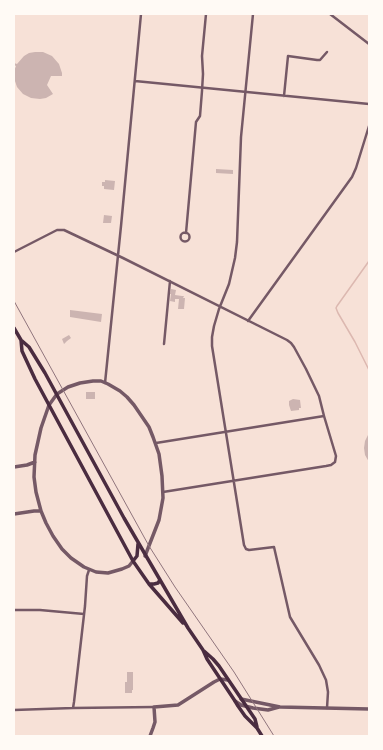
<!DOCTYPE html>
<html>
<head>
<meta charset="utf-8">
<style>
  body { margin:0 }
  #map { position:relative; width:383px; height:750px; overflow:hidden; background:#f7e1d7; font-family:Roboto,sans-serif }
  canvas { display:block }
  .frame { position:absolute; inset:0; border:15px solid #fffaf5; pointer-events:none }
</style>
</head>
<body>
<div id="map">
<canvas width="383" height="750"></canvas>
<div class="frame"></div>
</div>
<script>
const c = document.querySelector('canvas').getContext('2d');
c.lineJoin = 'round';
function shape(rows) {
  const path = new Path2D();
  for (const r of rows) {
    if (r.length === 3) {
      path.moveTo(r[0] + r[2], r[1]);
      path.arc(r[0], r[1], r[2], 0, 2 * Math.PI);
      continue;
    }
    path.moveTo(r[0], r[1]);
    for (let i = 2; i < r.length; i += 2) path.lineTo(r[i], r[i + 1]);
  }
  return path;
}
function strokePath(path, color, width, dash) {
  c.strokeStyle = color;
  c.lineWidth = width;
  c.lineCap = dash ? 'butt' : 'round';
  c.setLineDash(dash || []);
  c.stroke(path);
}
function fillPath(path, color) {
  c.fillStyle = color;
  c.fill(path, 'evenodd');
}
const stream = shape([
  [369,261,337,306,336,308,338,313,355,342,369,370]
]);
const building = shape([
  [35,52,43,52,52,56,59,64,62,73,62,76,51,76,47,85,53,94,46,98,40,99,31,98,23,94,17,87,14,78,14,71,16,66,14,65,14,63,17,64,24,56,29,53],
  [216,169,233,170,233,174,216,173],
  [105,180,115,181,114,190,104,189,104,186,102,186,102,182,105,182],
  [104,215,112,216,111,223,103,223],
  [171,289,176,290,175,295,182,296,184,296,183,298,185,298,184,309,178,309,179,299,175,299,175,302,170,301,171,294,170,294],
  [70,310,102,314,101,322,70,317],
  [69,335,71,338,67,341,64,344,62,339],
  [86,392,95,392,95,399,86,399],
  [293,399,300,400,301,408,299,408,299,410,291,411,289,405,289,401],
  [369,433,369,462,365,455,364,448,365,441],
  [127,672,133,672,133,690,132,690,132,693,125,693,125,682,127,682]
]);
const minor = shape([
  [253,14,241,137,237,242,235,258,229,284,219,309,214,326,212,337,212,346,244,545,246,549,249,550,274,547,290,617,319,665,326,680,328,692,327,708],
  [330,14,369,44],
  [135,81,369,104],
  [284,96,288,56,317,60,320,60,327,52],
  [185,237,4.5],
  [186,233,196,122,200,116,202,91,203,74,202,56,206,14],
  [14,252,57,230,64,230,123,258,287,340,291,343,294,347,306,369,319,396,324,416,336,456,335,462,331,465,326,466,163,492],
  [248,321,352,177,356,168,369,126],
  [164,344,170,281],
  [105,383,121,226,141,14],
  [156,443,324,416],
  [14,610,40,610,84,614],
  [73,708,74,702,85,606,87,576,89,570],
  [14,710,73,708,154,707]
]);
const tertiary = shape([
  [14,467,27,465,35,462],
  [14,514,34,511,41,511],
  [133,561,129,566,122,569,108,573,96,572,84,567,71,558,62,549,53,536,46,523,41,511,36,492,34,477,35,455,41,428,49,405,57,394,68,387,80,383,93,381,101,381,108,384,120,391,127,397,134,405,149,427,153,437,159,454,162,476,163,498,159,520,145,556],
  [241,699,280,707,369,709],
  [235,701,241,705,253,708,268,710,279,707],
  [150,736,153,728,155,722,154,707,178,705,214,682,220,679,228,680]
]);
const secondary = shape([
  [14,328,21,340,29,347,45,373,124,518,188,628,203,650,207,659,235,701,238,706,245,716,257,728,262,736],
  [21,340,22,351,35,379,133,561,149,584,183,623],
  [133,561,137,556,138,544],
  [149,584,154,584,158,583,160,580],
  [204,651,213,659,219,666,255,719,257,727]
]);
const tram = shape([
  [14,301,149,546,175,587,234,672,274,736]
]);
strokePath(stream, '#dcb8b0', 1.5);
fillPath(building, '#ccb4b1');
strokePath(minor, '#755966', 2.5);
strokePath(tertiary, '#755966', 3.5);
strokePath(secondary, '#4a2c40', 3.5);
strokePath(tram, '#8f747c', 1);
</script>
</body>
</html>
